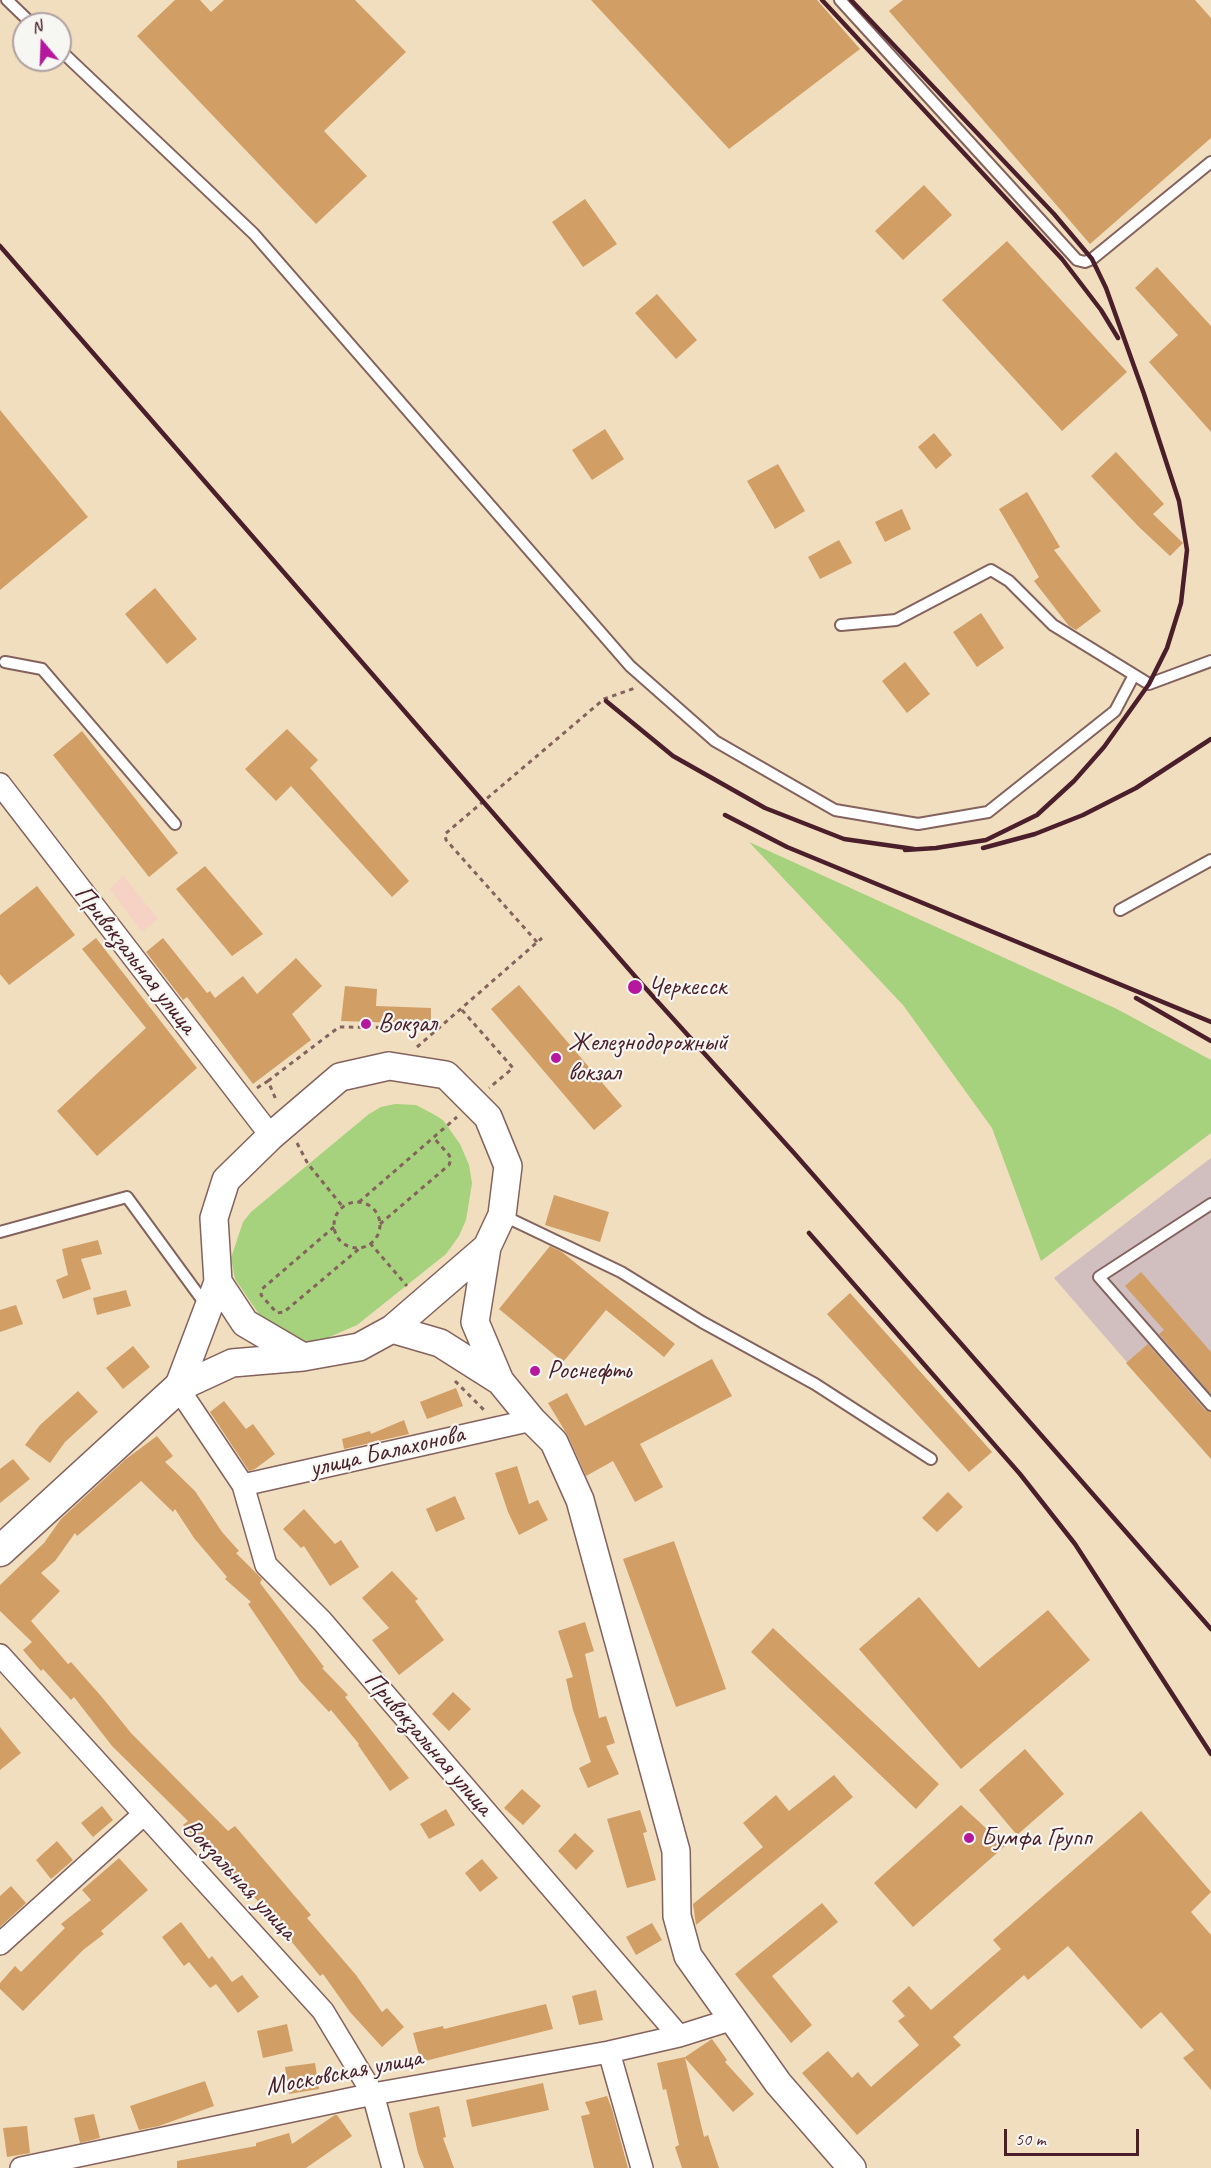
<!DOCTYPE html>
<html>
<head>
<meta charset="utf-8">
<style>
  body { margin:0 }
  #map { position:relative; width:1211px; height:2168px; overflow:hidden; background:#f0debe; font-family:Caveat,sans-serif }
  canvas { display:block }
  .north { position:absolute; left:12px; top:12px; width:60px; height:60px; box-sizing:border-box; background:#f6f6f2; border:2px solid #b1a0a2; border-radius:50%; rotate:341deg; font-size:16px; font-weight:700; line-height:24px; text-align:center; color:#4a1f2b }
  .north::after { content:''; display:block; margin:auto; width:21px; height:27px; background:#b5179e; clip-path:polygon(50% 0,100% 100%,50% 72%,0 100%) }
  .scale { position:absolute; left:1004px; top:2129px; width:135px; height:27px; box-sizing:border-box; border:3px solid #4a1f2b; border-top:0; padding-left:8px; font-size:18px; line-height:21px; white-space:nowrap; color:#4a1f2b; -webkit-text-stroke:4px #f6f6f2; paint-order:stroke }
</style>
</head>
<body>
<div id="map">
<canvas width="1211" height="2168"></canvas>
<div class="north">N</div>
<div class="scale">50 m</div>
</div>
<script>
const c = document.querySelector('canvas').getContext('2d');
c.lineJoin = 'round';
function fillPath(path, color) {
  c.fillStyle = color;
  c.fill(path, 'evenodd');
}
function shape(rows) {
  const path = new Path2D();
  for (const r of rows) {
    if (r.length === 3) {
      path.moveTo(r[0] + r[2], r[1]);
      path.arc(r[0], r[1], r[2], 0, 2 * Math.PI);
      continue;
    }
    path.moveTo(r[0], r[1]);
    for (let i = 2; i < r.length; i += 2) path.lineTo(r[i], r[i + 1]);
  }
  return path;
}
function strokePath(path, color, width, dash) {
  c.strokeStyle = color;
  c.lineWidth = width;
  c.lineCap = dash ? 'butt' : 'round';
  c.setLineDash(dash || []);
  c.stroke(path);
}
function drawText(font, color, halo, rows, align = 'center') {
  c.font = font + ' Caveat,sans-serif';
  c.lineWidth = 4.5;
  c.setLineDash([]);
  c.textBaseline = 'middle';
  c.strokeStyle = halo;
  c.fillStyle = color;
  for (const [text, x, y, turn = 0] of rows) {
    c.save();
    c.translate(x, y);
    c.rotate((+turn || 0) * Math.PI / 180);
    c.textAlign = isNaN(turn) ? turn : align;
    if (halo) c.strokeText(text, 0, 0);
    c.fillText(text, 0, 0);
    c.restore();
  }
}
const built = shape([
  [123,875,158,919,142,932,110,889]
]);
const industrial = shape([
  [1211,1158,1211,1459,1054,1278]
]);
const green = shape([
  [749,842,1117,1009,1211,1060,1211,1133,1041,1261,992,1128,903,1005],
  [395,1104,416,1105,433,1114,443,1120,460,1144,469,1165,472,1183,466,1220,459,1236,446,1254,357,1325,327,1338,306,1342,284,1339,265,1323,235,1279,231,1258,243,1222,251,1212,369,1114,381,1107]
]);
const building = shape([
  [175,0,200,0,211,12,224,0,355,0,406,52,324,131,367,176,316,224,137,36],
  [591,0,817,0,860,49,729,149],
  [903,0,1195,0,1211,18,1211,138,1090,244,889,11],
  [924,185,952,215,903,260,875,231],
  [585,199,617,244,583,267,552,222],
  [1007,241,1127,372,1062,431,942,300],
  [1157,267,1211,326,1211,432,1149,362,1178,335,1135,288],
  [657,294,697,340,676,359,635,313],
  [0,410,88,517,0,590],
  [605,429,624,459,592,480,572,450],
  [934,433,952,455,936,469,918,447],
  [1116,452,1164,504,1153,514,1183,543,1170,556,1139,527,1091,476],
  [778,464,805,511,775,529,747,481],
  [1027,492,1060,547,1054,550,1101,611,1076,630,1069,626,1034,581,1039,577,999,509],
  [902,509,911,529,885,542,875,522],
  [839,540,852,563,820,579,808,557],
  [155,588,197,639,167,664,125,614],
  [981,613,1004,648,977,667,953,632],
  [905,662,930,694,907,713,882,681],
  [287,729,318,760,310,768,409,881,392,897,291,786,276,801,245,769],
  [82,731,178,853,149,877,53,755],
  [205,866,263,934,232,956,176,889],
  [37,886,75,935,9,985,0,974,0,915],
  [96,938,197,1068,97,1156,57,1111,146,1028,82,949],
  [163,938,207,993,210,991,215,998,243,976,257,994,296,958,322,986,292,1014,311,1040,253,1084,187,997,183,1000,146,952],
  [519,985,622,1106,594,1130,491,1009],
  [345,986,377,989,376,1006,431,1008,431,1024,341,1021],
  [554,1195,609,1212,600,1242,545,1225],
  [98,1240,102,1254,81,1259,91,1289,63,1299,56,1280,68,1275,62,1249],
  [550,1246,562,1252,675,1344,664,1357,606,1310,563,1362,499,1309],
  [1141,1272,1211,1352,1211,1394,1159,1334,1164,1330,1125,1286],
  [126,1290,131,1306,97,1315,93,1298],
  [850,1293,992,1452,969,1472,827,1314],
  [16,1305,23,1324,0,1332,0,1310],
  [1148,1344,1205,1410,1211,1412,1211,1459,1126,1363],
  [133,1346,150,1367,123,1389,106,1368],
  [712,1359,732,1396,640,1444,663,1487,635,1502,613,1461,586,1476,568,1436,548,1403,567,1393,585,1426],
  [456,1388,463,1406,427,1419,420,1402],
  [78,1391,98,1412,65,1442,50,1463,25,1445,40,1425],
  [224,1401,246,1429,253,1424,275,1454,255,1469,249,1471,210,1412],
  [404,1420,409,1434,344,1449,342,1439,370,1431,371,1434],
  [157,1436,173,1456,165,1462,195,1491,222,1532,239,1551,236,1553,262,1579,260,1583,324,1667,322,1668,348,1695,345,1697,409,1778,390,1791,358,1745,359,1744,331,1710,329,1712,300,1681,248,1604,251,1602,225,1579,227,1577,194,1538,175,1509,173,1512,141,1481,77,1536,75,1533,55,1561,41,1573,60,1591,31,1621,68,1664,71,1662,101,1696,131,1733,228,1831,235,1826,311,1915,307,1918,356,1975,382,2012,387,2008,404,2027,382,2047,350,2012,323,1974,320,1976,256,1899,235,1879,207,1840,202,1845,183,1825,188,1821,112,1746,74,1697,71,1700,43,1669,41,1671,23,1650,32,1642,0,1611,0,1585,44,1543,61,1519,126,1459],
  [13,1459,30,1479,0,1503,0,1469],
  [517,1466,529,1504,538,1500,548,1520,519,1535,508,1512,495,1473],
  [948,1492,963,1507,937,1532,922,1518],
  [455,1496,465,1519,436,1532,426,1509],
  [304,1509,335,1544,341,1540,359,1567,330,1586,304,1546,301,1548,283,1529],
  [674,1541,726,1689,676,1707,623,1559],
  [392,1571,418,1599,415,1601,444,1640,399,1675,372,1640,389,1628,362,1598],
  [919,1597,979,1668,1048,1610,1090,1660,961,1769,859,1649],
  [585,1622,594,1651,585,1654,599,1718,606,1716,615,1743,606,1746,619,1774,588,1788,579,1768,591,1762,573,1710,566,1679,573,1677,558,1631],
  [773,1628,939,1784,916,1809,751,1652],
  [453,1692,471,1709,449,1731,432,1714],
  [0,1727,21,1753,0,1770],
  [1025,1749,1064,1794,1017,1835,979,1790],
  [834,1775,853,1797,696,1925,693,1904,763,1847,743,1823,776,1795,789,1811],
  [522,1789,541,1806,523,1825,504,1808],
  [961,1805,1005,1846,913,1927,874,1883],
  [102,1806,113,1820,93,1837,81,1823],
  [446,1809,455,1825,429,1839,420,1824],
  [640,1810,647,1832,643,1833,656,1880,627,1888,607,1819],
  [1141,1811,1211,1892,1191,1912,1211,1935,1211,2090,1183,2058,1194,2050,1161,2012,1141,2029,1068,1946,1028,1980,1024,1975,953,2037,961,2045,857,2135,802,2073,828,2051,852,2078,858,2072,871,2087,919,2045,898,2021,905,2016,892,2001,909,1986,931,2010,1001,1949,993,1940],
  [575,1833,594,1851,576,1870,558,1851],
  [57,1841,73,1860,51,1879,36,1860],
  [119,1858,148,1890,101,1931,104,1934,83,1950,23,2011,0,1989,0,1983,15,1966,21,1972,65,1928,61,1924,91,1900,82,1890],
  [482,1859,498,1878,480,1892,465,1873],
  [11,1886,26,1903,0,1927,0,1896],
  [822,1903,838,1922,772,1976,812,2025,791,2043,735,1974],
  [181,1922,209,1959,212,1956,232,1982,242,1975,259,1997,238,2013,216,1984,210,1988,189,1962,184,1966,162,1937],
  [652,1923,662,1940,636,1955,626,1937],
  [596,1990,603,2020,579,2025,572,1996],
  [546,2004,553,2029,421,2062,413,2033,443,2026,444,2029],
  [287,2024,293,2051,263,2058,257,2031],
  [712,2039,727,2060,725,2062,754,2094,733,2112,685,2058,704,2137,708,2135,719,2168,682,2168,675,2147,679,2145,666,2089,663,2090,657,2063,685,2057],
  [315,2063,319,2089,289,2094,285,2067],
  [205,2081,214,2106,159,2126,139,2130,130,2106],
  [543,2083,549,2110,472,2127,466,2100],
  [607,2096,612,2109,628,2168,594,2168,581,2116,590,2114,585,2102],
  [439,2106,446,2137,443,2138,454,2168,424,2168,418,2153,409,2113],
  [94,2114,100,2138,80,2143,74,2118],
  [335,2115,337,2115,352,2136,306,2168,177,2168,177,2161,256,2146,256,2143,289,2133,292,2144],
  [27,2126,30,2153,7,2157,3,2128]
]);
const path = shape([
  [537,942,446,840,445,834,604,699,635,688],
  [462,1010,513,1068,489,1088],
  [417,1047,542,938],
  [268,1081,339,1027,439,1028],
  [257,1088,268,1081,277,1102],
  [297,1143,308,1164,343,1207],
  [359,1202,457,1117],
  [357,1225,23],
  [380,1224,449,1165,451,1159,449,1155,433,1137],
  [334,1227,262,1289,261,1295,277,1313,284,1312,360,1248],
  [370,1243,407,1286],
  [455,1381,484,1410]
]);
const service = shape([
  [7,0,32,24],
  [840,0,1077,260,1085,262,1092,259,1211,162],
  [60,50,254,234,630,666,715,741,835,810,918,824,988,812,1115,711,1134,675],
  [841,625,896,620,991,570,1009,581,1053,625,1149,684,1211,661],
  [5,662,42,669,175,824],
  [1120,910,1211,860],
  [1211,1204,1099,1277,1211,1405],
  [502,1215,621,1272,702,1322,815,1384,931,1459],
  [0,1232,127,1197,206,1305]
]);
const minor = shape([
  [0,784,271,1136],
  [178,1388,243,1485,266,1565,322,1621,679,2036,733,2019],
  [243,1485,532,1420],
  [0,1655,323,2011,373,2094,393,2168],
  [0,1944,143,1815],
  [609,2052,642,2168],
  [21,2168,373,2094,609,2052,679,2036]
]);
const tertiary = shape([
  [389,1066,446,1075,488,1117,508,1166,502,1215,487,1247,392,1329,359,1347,303,1357,232,1363,178,1388,218,1282,214,1218,226,1180,271,1136,340,1077,389,1066],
  [487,1247,475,1322,500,1381,532,1420,554,1442,580,1500,676,1851,677,1916,688,1956,778,2083,852,2168],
  [218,1282,245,1323,303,1357],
  [392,1329,440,1343,500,1381]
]);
const secondary = shape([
  [0,1551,178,1388]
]);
const rail = shape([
  [822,0,1062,259,1101,310,1118,338],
  [851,0,1054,214,1092,259,1106,288,1144,394,1179,501,1187,550,1181,603,1167,648,1149,684,1104,747,1074,781,1037,815,986,840,936,848,905,850],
  [0,246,640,982,794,1153,1211,1629],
  [606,701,673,756,765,808,844,839,914,849],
  [725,815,787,847,1211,1022],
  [983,848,1035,834,1083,815,1136,788,1211,739],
  [1136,998,1211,1041],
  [809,1233,1020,1474,1075,1544,1211,1754]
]);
const markers = [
  [635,987,8,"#b5179e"],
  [366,1024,6,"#b5179e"],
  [556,1058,6,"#b5179e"],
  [535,1371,6,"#b5179e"],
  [969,1838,6,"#b5179e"]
];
const streetNames = [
  ["Привокзальная улица",135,960,52],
  ["улица Балахонова",387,1452,-13],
  ["Привокзальная улица",428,1744,49],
  ["Вокзальная улица",239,1880,47],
  ["Московская улица",344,2073,-11]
];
const poiNames = [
  ["Черкесск",648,987],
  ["Вокзал",378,1024],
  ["Железнодорожный",568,1043],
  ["вокзал",568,1073],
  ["Роснефть",547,1371],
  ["Бумфа Групп",981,1838]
];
fillPath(built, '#f6d2c5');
fillPath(industrial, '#d1bfbf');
fillPath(green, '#a6d17d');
fillPath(building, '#d19e66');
strokePath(service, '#84625e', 14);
strokePath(minor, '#84625e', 24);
strokePath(tertiary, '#84625e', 30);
strokePath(secondary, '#84625e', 33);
strokePath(path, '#84625e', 3, [4.5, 4.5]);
strokePath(service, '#fff', 10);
strokePath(minor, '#fff', 21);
strokePath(tertiary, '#fff', 27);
strokePath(secondary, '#fff', 30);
strokePath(rail, '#4a1f2b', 4.5);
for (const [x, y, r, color] of markers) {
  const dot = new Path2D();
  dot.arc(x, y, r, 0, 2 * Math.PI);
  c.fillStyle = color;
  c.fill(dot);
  strokePath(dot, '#f6f6f2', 2);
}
drawText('26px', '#4a1f2b', '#f6f6f2', streetNames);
drawText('26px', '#4a1f2b', '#f6f6f2', poiNames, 'left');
</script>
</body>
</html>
